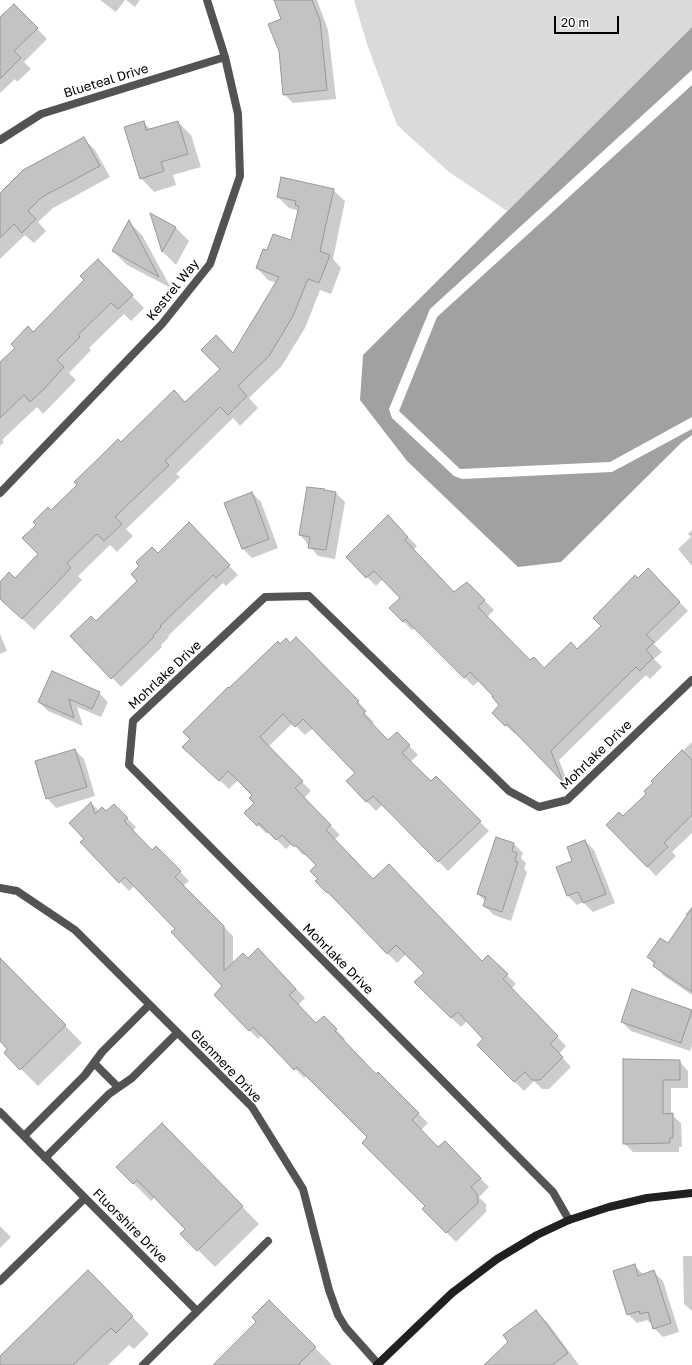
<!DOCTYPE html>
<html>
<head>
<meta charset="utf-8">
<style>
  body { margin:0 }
  #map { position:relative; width:692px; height:1365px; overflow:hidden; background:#fff; font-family:"Golos Text",sans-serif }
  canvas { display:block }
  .scale { position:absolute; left:554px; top:16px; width:65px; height:18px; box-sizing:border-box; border:2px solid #000; border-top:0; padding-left:5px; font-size:12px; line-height:14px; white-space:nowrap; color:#000; -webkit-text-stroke:3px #fff; paint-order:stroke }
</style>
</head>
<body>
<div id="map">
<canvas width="692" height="1365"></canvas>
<div class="scale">20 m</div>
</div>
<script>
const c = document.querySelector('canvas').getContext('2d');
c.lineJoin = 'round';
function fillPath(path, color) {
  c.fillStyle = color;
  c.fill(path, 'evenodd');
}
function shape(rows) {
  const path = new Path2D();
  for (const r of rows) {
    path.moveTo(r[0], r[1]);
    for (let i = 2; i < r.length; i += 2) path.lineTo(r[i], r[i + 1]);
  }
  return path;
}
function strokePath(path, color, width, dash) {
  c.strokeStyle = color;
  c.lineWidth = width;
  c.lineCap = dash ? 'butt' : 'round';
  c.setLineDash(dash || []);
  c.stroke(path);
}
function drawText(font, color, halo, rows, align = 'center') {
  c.font = font + ' "Golos Text",sans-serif';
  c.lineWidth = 3.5;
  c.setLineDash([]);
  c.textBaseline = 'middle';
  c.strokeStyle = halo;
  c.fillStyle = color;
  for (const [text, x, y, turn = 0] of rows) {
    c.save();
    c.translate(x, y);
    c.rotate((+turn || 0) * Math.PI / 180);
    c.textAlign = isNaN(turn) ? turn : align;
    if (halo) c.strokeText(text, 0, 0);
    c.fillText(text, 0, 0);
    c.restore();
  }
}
const green = shape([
  [354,0,692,0,692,27,507,211,449,172,397,125,367,44]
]);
const water = shape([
  [692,27,692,70,430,309,389,409,392,418,454,476,462,479,612,472,692,429,692,435,682,442,561,562,518,567,407,461,360,400,363,355],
  [692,85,692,417,610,462,460,469,399,411,437,317]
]);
const shadow = shape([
  [100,0,125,0,116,12],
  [126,0,140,0,135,7],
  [283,0,317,0,328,30,336,99,293,103,284,94],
  [14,5,47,39,24,62,31,69,17,82,15,79,0,93,0,18],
  [143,122,151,130,178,122,191,135,201,167,173,175,176,185,154,192,141,178],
  [84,139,95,150,110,177,53,208,38,222,46,231,34,243,25,235,0,259,0,194],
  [333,190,345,201,333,259,341,268,331,294,320,290,305,328,281,367,249,398,258,408,240,426,233,418,176,474,180,477,126,529,133,536,117,552,110,545,78,576,82,580,34,630,0,598,0,584,15,579,40,554,51,512,121,443,185,403,221,369,233,354,277,283,268,280,257,268,267,251,292,242,299,211,289,208,278,197],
  [152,215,175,227,189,241,176,265,163,252],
  [129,222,142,235,171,288,127,265,113,251],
  [98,261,144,308,131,321,124,314,89,348,91,350,69,373,76,380,43,414,37,407,2,440,4,442,0,446,0,364,33,333,85,280],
  [308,489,324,490,336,493,345,502,335,559,318,556,300,535],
  [252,493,261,502,278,548,252,558,243,549],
  [388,517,417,546,413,550,454,593,467,583,494,610,487,617,530,662,544,669,577,651,602,626,638,579,648,570,688,611,654,644,662,652,654,659,662,667,650,679,646,675,559,760,570,788,516,733,515,734,493,713,501,705,480,680,473,686,415,628,412,630,390,608,401,598,383,579,376,586,347,557],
  [189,524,238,575,226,586,223,583,168,636,169,637,161,645,162,647,121,687,71,636,96,622,139,581,141,566,158,554],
  [692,530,692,566,678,549,691,537,688,534],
  [0,634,7,651,0,654],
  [296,638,367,711,365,713,374,722,372,724,389,741,397,733,418,755,410,762,431,782,436,778,489,831,448,871,383,804,376,811,347,781,356,773,313,728,305,735,293,723,268,747,311,791,304,798,340,835,334,840,373,881,482,962,488,956,516,984,511,989,566,1046,559,1054,571,1067,549,1089,542,1089,534,1081,524,1091,478,1045,485,1039,467,1021,461,1027,424,992,425,973,406,954,397,963,316,881,319,879,317,865,307,855,303,855,292,843,286,849,269,832,267,834,245,813,255,803,253,795,238,780,229,789,184,747,280,646,290,644],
  [99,693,108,702,101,717,77,707,83,726,48,711,39,702],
  [692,742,692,833,672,852,676,856,656,876,607,825,623,818,648,794,654,783,652,781],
  [75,750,84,759,95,796,56,808,47,798],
  [91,803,99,811,106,812,114,805,136,827,132,831,152,851,156,847,189,881,183,886,233,936,233,964,248,959,267,958,305,998,298,1005,316,1024,324,1017,345,1039,343,1041,376,1075,378,1073,428,1123,421,1130,439,1148,445,1142,489,1187,479,1197,486,1204,486,1212,456,1242,423,1209,426,1206,369,1137,307,1076,304,1078,262,1035,258,1039,215,995,224,986,176,929,134,886,129,891,82,842,85,839],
  [585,841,594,850,615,903,593,912,583,902,577,905,568,896,557,868,574,861],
  [514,844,523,853,521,858,526,863,524,869,527,872,511,921,494,915,484,906,486,902,478,894],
  [692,907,692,995,664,976,648,957,668,944,687,916,685,914],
  [0,959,82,1043,38,1086,5,1053,9,1049,0,1040],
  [633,991,692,1011,692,1046,690,1051,631,1031,622,1022],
  [624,1060,679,1061,688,1071,688,1088,671,1088,671,1114,681,1123,682,1147,679,1147,679,1152,633,1152,624,1143],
  [179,1141,259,1224,215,1267,198,1250,186,1229,155,1197,151,1201,117,1167],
  [0,1226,11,1237,0,1248],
  [683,1256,692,1256,692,1311,684,1304],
  [635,1266,644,1275,654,1272,663,1281,679,1332,663,1337,654,1328,652,1322,650,1323,647,1320,637,1323,628,1314],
  [105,1289,149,1334,134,1349,129,1345,108,1365,0,1365,0,1358],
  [269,1302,332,1365,214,1365,258,1322],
  [536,1312,548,1323,579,1365,486,1365,510,1342]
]);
const building = shape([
  [274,0,312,0,320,20,327,90,283,95,279,51,268,24,281,19,274,0],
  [14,4,38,28,14,51,21,58,0,79,0,17,14,4],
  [144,121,146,130,178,121,188,154,161,162,164,171,140,179,124,127,144,121],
  [84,137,100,166,42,197,28,211,36,219,22,233,14,224,0,238,0,193,23,170,84,137],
  [281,177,334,189,320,251,330,255,319,283,308,279,293,316,269,356,238,386,247,396,228,415,220,407,165,461,169,465,115,517,122,524,104,541,97,534,67,563,71,568,22,619,0,599,0,582,9,572,15,578,38,554,22,538,36,525,33,522,48,507,51,510,77,485,74,482,103,454,118,439,121,442,174,390,185,402,220,369,201,350,216,335,233,353,279,277,256,268,263,249,267,250,273,234,291,240,299,206,295,205,296,201,277,197,281,177],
  [150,213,176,227,162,252,150,213],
  [129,220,159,277,112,251,129,220],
  [98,259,133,295,118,309,111,303,78,335,80,337,57,360,64,367,45,388,30,402,24,395,0,418,0,362,15,348,11,344,28,326,33,332,84,280,80,276,98,259],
  [307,487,325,489,324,490,336,492,326,550,308,548,310,537,299,535,307,487],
  [252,492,269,539,242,549,224,503,252,492],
  [388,515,408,537,405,540,454,592,467,582,485,600,478,607,530,660,534,657,544,668,571,642,577,649,601,626,593,618,635,575,638,578,648,568,680,602,646,635,654,642,646,650,653,658,640,671,636,667,551,751,563,782,507,724,505,726,492,713,499,705,492,697,493,696,470,672,464,678,405,619,403,622,389,608,400,598,374,571,366,578,346,557,388,515],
  [189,522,230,565,216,578,213,575,160,626,161,627,153,636,154,637,111,679,70,636,91,616,96,621,137,581,131,574,139,566,136,562,152,547,158,553,189,522],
  [296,637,359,701,357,703,365,712,363,714,388,740,397,732,410,745,402,753,431,781,436,776,481,821,438,862,373,796,366,802,346,781,355,773,303,719,295,727,283,714,260,737,303,781,295,788,331,825,326,830,373,879,389,864,482,961,488,955,508,974,503,979,558,1036,550,1044,563,1057,540,1080,532,1080,525,1072,514,1082,477,1045,483,1039,458,1012,451,1018,414,982,424,973,396,945,387,954,328,892,327,893,315,881,318,879,310,871,316,865,297,846,293,846,282,835,276,840,259,823,257,826,244,813,254,803,249,798,252,795,228,771,219,781,182,747,190,739,183,732,228,687,229,688,278,641,280,644,286,638,290,643,296,637],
  [52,671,100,692,92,709,69,699,74,718,38,702,52,671],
  [75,749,87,787,46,799,35,761,75,749],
  [682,750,692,760,692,815,664,843,668,847,647,867,606,825,619,812,623,816,646,794,644,791,653,783,651,781,682,750],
  [91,802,95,814,102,807,106,811,114,804,128,818,124,821,152,850,156,846,181,871,175,877,224,926,224,971,243,953,248,958,258,948,296,989,289,995,316,1023,324,1016,337,1029,335,1031,376,1074,378,1072,419,1113,412,1120,438,1147,445,1141,481,1178,471,1187,477,1194,478,1203,446,1233,422,1209,425,1206,362,1143,367,1137,297,1067,294,1070,253,1027,249,1031,214,995,222,986,171,932,175,929,125,877,119,883,80,842,84,839,69,823,91,802],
  [496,837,514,843,512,851,517,853,515,861,518,862,502,912,483,906,486,897,477,894,496,837],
  [585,840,606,894,583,903,578,892,567,896,556,867,572,861,567,847,585,840],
  [692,908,692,992,653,966,655,962,647,957,660,938,668,943,692,908],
  [0,958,66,1025,20,1070,4,1053,7,1049,0,1041,0,958],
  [632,989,692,1010,681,1043,621,1022,632,989],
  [623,1059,680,1060,680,1080,663,1080,663,1114,673,1113,673,1138,670,1138,670,1143,623,1144,623,1059],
  [162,1123,243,1206,197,1251,180,1234,185,1229,137,1180,133,1184,116,1167,162,1123],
  [635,1264,638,1276,654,1270,671,1323,653,1329,648,1312,640,1314,639,1311,627,1315,613,1271,635,1264],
  [88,1270,133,1316,116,1333,111,1328,73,1365,0,1365,0,1356,88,1270],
  [269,1300,316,1347,298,1365,213,1365,256,1322,252,1317,269,1300],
  [536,1310,568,1353,552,1365,484,1365,508,1342,503,1335,536,1310]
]);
const street = shape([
  [0,140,41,114,225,57],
  [0,493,162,324,210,264,240,176,238,114,225,57,207,0],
  [0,888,17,891,75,930,252,1107,303,1189,329,1290,338,1315,346,1328,379,1365],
  [94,1063,118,1087],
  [0,1112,197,1311],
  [24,1136,85,1075,102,1052,149,1005],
  [45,1158,109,1094,132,1078,177,1033],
  [569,1220,553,1192,129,765,133,721,265,597,309,596,509,791,539,807,567,800,692,680],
  [0,1281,85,1198],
  [143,1365,268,1241]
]);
const secondary = shape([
  [377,1365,452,1293,497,1259,537,1235,569,1220,609,1207,647,1198,692,1193]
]);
const streetNames = [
  ["Blueteal Drive",106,81,-17],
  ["Kestrel Way",173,290,-51],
  ["Mohrlake Drive",165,675,-43],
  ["Mohrlake Drive",596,755,-44],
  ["Mohrlake Drive",338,959,45],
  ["Glenmere Drive",226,1066,46],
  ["Fluorshire Drive",130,1226,45]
];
fillPath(green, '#dadada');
fillPath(water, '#a1a1a1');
fillPath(shadow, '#0003');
fillPath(building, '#c3c3c3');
strokePath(building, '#979797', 1);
strokePath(street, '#535353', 8);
strokePath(secondary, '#202020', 8);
drawText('13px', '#000', '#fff', streetNames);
</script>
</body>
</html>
